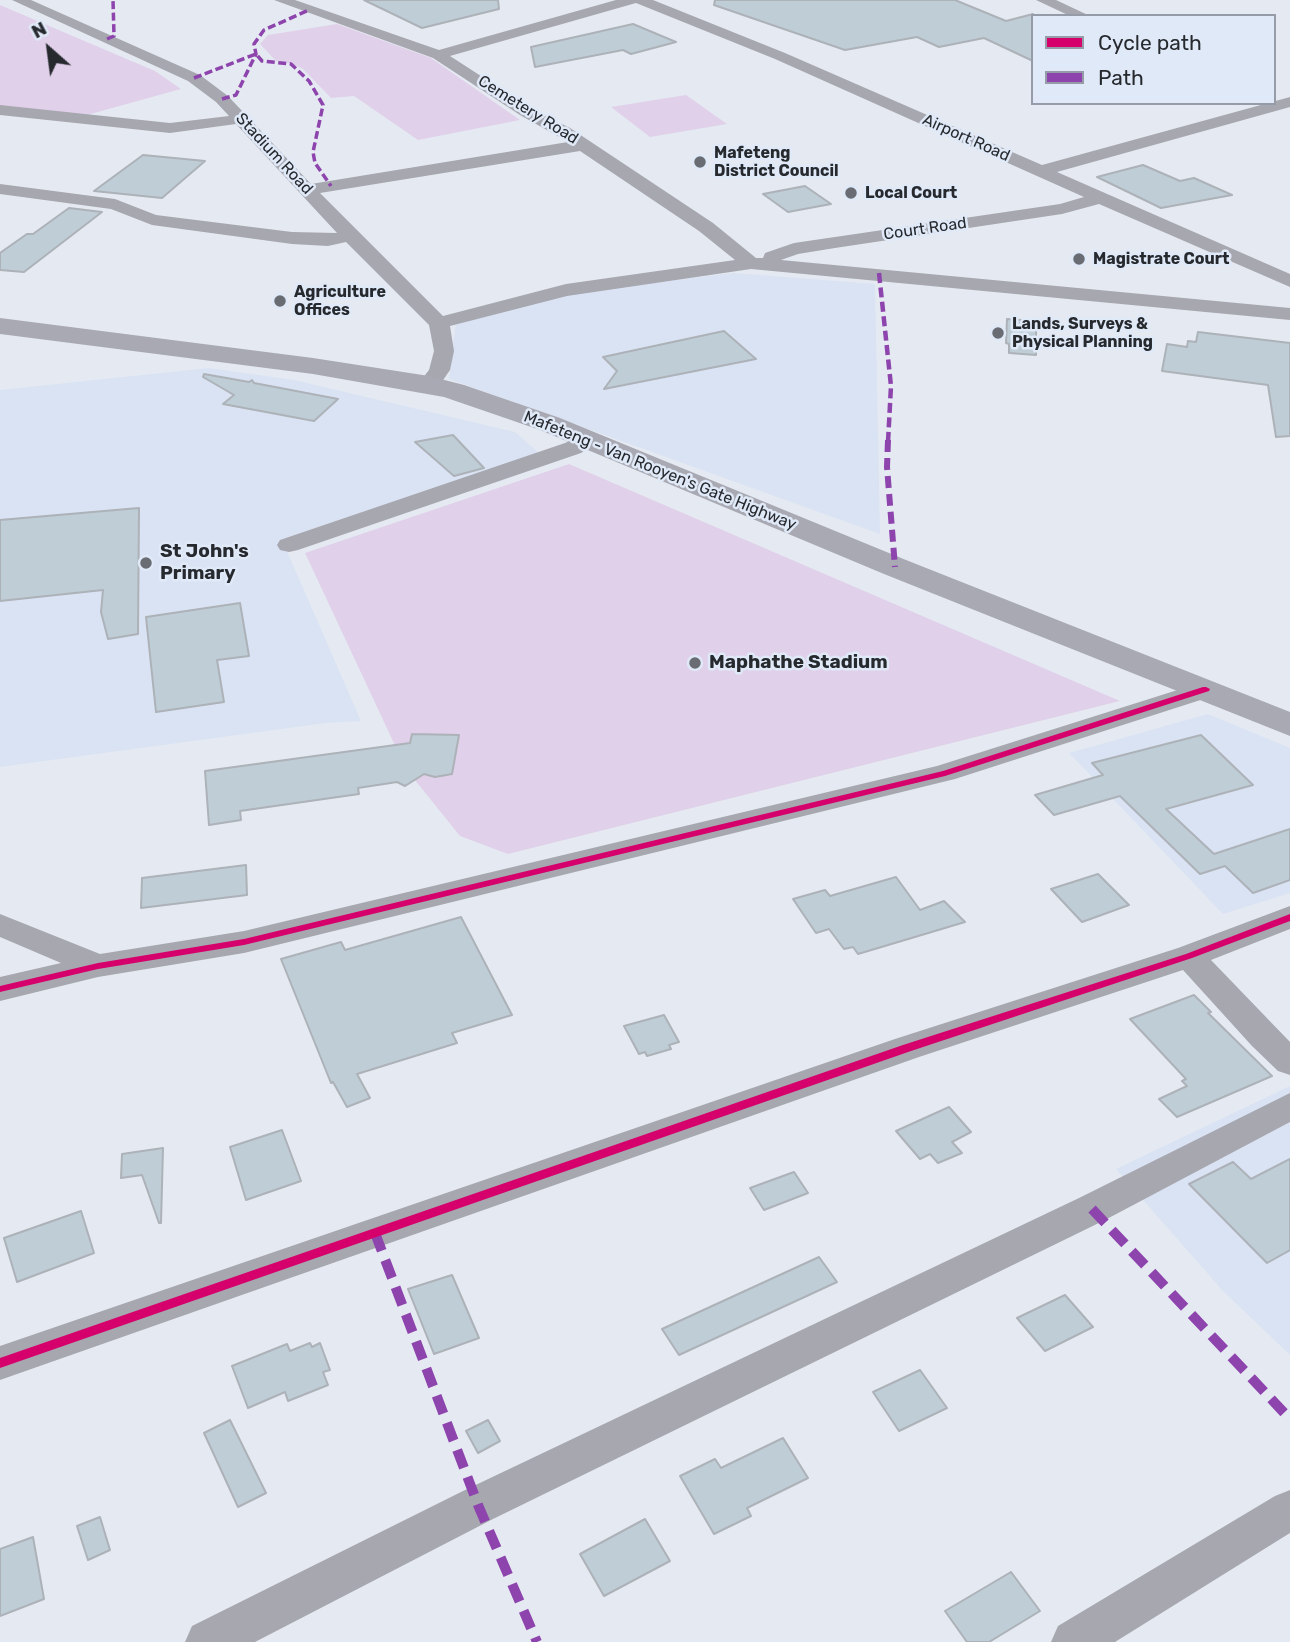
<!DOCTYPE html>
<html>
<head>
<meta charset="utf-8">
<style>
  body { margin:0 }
  #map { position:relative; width:1290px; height:1642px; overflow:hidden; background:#e5eaf2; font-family:Rubik,sans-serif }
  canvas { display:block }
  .legend { position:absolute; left:1031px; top:14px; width:245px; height:91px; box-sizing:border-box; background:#e0e9f7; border:2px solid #969ca7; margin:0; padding:9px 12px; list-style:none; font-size:21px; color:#26292e }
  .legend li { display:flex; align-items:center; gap:14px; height:35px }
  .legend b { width:35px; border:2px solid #969ca7 }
  .north { position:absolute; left:14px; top:14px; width:70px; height:70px; -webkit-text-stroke:5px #e0e9f7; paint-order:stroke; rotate:332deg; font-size:19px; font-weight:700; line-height:28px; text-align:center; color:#26292e }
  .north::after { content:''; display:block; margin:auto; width:24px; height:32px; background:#26292e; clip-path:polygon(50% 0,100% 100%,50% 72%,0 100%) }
</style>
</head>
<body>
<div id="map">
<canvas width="1290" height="1642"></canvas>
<ul class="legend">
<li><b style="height:9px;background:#d6006c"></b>Cycle path</li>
<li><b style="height:9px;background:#8e44ad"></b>Path</li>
</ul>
<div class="north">N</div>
</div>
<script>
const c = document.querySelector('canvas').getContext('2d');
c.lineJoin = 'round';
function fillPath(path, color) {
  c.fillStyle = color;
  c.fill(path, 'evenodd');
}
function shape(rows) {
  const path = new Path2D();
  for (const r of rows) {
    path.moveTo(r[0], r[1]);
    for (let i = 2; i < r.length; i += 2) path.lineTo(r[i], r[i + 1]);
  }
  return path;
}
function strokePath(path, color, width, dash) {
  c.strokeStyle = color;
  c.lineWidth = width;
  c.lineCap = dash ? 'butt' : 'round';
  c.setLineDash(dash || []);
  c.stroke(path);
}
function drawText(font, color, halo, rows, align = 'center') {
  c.font = font + ' Rubik,sans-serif';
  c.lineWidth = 5;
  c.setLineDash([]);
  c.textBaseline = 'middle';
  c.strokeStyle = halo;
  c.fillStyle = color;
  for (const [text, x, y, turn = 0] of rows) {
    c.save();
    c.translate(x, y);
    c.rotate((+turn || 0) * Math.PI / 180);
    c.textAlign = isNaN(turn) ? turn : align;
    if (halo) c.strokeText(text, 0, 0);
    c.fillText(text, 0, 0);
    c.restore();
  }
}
const built = shape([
  [733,273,875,284,880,534,449,379,456,323,577,292],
  [209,368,294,380,515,432,539,453,283,542,361,721,326,723,0,767,0,390],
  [1208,714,1290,748,1290,893,1223,914,1069,753],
  [1290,1086,1290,1355,1223,1291,1116,1169]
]);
const green = shape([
  [0,5,155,71,181,89,87,115,0,106],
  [337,24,431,58,520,120,418,140,354,96,331,98,303,69,293,64,276,61,260,44,268,35],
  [686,95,727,124,650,137,611,107],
  [569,464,1120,701,508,854,460,836,406,769,305,553]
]);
const building = shape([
  [364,0,498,0,499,9,422,28,364,0],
  [715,0,955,0,1006,21,1033,14,1033,61,984,38,939,47,917,37,845,50,714,5,715,0],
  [633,24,676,42,631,54,623,50,535,67,531,47,633,24],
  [143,155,205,161,162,198,94,191,143,155],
  [1143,165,1180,181,1194,178,1232,195,1161,208,1097,177,1143,165],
  [805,186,831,204,788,212,763,194,805,186],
  [69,208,102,212,24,272,0,270,0,253,27,234,33,234,69,208],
  [1007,319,1036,321,1036,355,1009,353,1009,344,1006,343,1007,319],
  [724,331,756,359,604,389,617,371,603,357,724,331],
  [1198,332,1290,343,1290,436,1276,437,1268,385,1162,371,1167,344,1187,347,1188,341,1196,342,1198,332],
  [204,374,249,382,252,380,254,383,338,399,314,421,223,404,234,395,203,377,204,374],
  [453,435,484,468,454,476,415,442,453,435],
  [139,508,138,634,108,639,101,612,103,590,0,601,0,520,139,508],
  [240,603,249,656,217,660,224,702,156,712,146,617,240,603],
  [412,734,459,735,452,774,435,777,424,774,405,786,397,782,358,788,359,794,240,811,241,820,209,825,205,771,410,743,412,734],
  [1201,735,1253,785,1166,809,1214,854,1290,829,1290,880,1253,893,1225,866,1200,874,1120,796,1054,815,1035,795,1103,775,1092,763,1201,735],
  [246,865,247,895,141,908,142,878,246,865],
  [1098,874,1129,905,1082,922,1051,889,1098,874],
  [896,877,920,910,944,901,965,922,858,954,853,947,844,949,829,929,816,933,793,899,825,890,830,896,896,877],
  [461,917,512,1015,452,1033,457,1043,357,1074,370,1098,347,1107,333,1082,331,1083,281,959,341,942,345,950,461,917],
  [1194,995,1211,1012,1208,1013,1272,1076,1177,1117,1159,1099,1187,1086,1182,1081,1186,1079,1130,1019,1194,995],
  [664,1015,679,1042,669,1045,671,1049,647,1056,645,1052,639,1054,624,1026,664,1015],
  [949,1107,971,1132,952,1142,962,1153,938,1163,930,1154,920,1159,896,1131,949,1107],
  [282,1130,301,1181,246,1200,230,1147,282,1130],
  [163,1148,161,1223,159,1223,142,1175,121,1178,122,1154,163,1148],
  [1290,1159,1290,1250,1267,1263,1189,1184,1233,1162,1251,1179,1290,1159],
  [794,1172,808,1193,764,1210,750,1188,794,1172],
  [81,1211,94,1253,17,1282,4,1238,81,1211],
  [819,1257,837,1282,679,1355,662,1329,819,1257],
  [452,1275,479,1338,434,1354,408,1289,452,1275],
  [1065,1295,1093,1327,1045,1351,1017,1318,1065,1295],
  [310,1343,312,1347,320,1343,330,1370,323,1372,328,1385,288,1401,285,1392,248,1408,232,1366,287,1344,290,1351,310,1343],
  [920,1370,947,1408,899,1431,873,1392,920,1370],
  [230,1420,266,1493,238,1507,204,1433,230,1420],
  [488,1420,500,1441,478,1453,466,1431,488,1420],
  [783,1438,808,1478,747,1508,751,1516,714,1534,680,1476,715,1459,721,1468,783,1438],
  [100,1517,110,1550,88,1560,77,1526,100,1517],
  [645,1519,670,1561,604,1596,580,1554,645,1519],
  [33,1537,44,1599,0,1616,0,1549,33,1537],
  [1011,1572,1040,1611,989,1642,967,1642,945,1611,1011,1572]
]);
const minor = shape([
  [12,0,31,0,200,75,228,96,311,184,568,142,520,115,433,58,274,0,295,0,439,50,616,0,653,0,785,53,1042,165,1290,97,1290,107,1057,172,1290,274,1290,287,1099,204,1062,214,835,248,798,254,781,260,1290,308,1290,320,751,269,567,296,450,326,454,351,450,370,437,389,421,389,418,384,429,370,434,351,429,325,346,242,328,246,292,244,152,225,111,209,0,194,0,184,115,199,156,215,292,232,337,233,236,124,170,133,0,115,0,105,170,123,229,116,216,102,188,81,12,0],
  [636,3,775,59,1084,197,1060,204,794,243,765,253,763,258,756,258,713,223,570,128,532,109,450,56,636,3],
  [580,151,699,231,735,260,566,284,443,316,320,193,580,151],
  [1036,0,1056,0,1090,16,1070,16,1036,0],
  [587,433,595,435,598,440,581,453,298,550,289,552,280,550,277,545,280,540,565,443,587,433],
  [1206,681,1216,683,1220,689,1216,695,955,779,244,953,98,977,0,1001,0,977,61,963,0,937,0,914,100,954,244,931,937,766,1206,681],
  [1290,906,1290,929,1211,960,1290,1042,1290,1075,1278,1071,1252,1046,1183,970,919,1057,0,1380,0,1346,895,1039,1178,948,1290,906],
  [1290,1093,1290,1122,1105,1220,493,1519,255,1642,185,1642,192,1626,463,1491,1079,1198,1290,1093],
  [1290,1490,1290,1533,1115,1642,1051,1642,1058,1626,1275,1496,1290,1490]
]);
const major = shape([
  [0,318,313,358,429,376,464,385,560,418,906,560,1290,712,1290,736,884,574,540,430,444,397,313,374,0,334,0,318]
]);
const quietFar3 = shape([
  [107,39,114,36,113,0],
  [194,78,256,54,262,61,291,64,309,81,323,105,313,152,315,163,331,186],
  [222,99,236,95,256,54,254,44,264,30,309,10]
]);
const quietFar2 = shape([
  [879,273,891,386,888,442]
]);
const quietFar1 = shape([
  [888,440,887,467,895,567]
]);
const quiet = shape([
  [1092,1209,1290,1419],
  [375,1233,478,1505,537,1642]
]);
const cycleway = shape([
  [1203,687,1206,687,1210,689,1209,691,945,776,244,945,98,969,0,992,0,986,98,963,244,939,943,771,1203,687],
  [1290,914,1290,921,1192,958,911,1051,0,1368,0,1358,903,1045,1186,954,1290,914]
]);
const markers = [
  [700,162,7,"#696d73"],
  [851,193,7,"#696d73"],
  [1079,259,7,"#696d73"],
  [280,301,7,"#696d73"],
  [998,333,7,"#696d73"],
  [146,563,7,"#696d73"],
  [695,663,7,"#696d73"]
];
const farStreetnames = [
  ["Cemetery Road",528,110,32],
  ["Airport Road",966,138,24],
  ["Stadium Road",274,154,47],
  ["Court Road",925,229,-8],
  ["Mafeteng - Van Rooyen's Gate Highway",660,471,22]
];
const farPoinames = [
  ["Mafeteng",714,153],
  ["District Council",714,171],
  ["Local Court",865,193],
  ["Magistrate Court",1093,259],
  ["Agriculture",294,292],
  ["Offices",294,310],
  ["Lands, Surveys &",1012,324],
  ["Physical Planning",1012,342]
];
const poiNames = [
  ["St John's",160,552],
  ["Primary",160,574],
  ["Maphathe Stadium",709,663]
];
fillPath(built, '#dae3f3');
fillPath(green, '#e0d0ea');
fillPath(building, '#bfcdd7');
strokePath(building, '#adb2b8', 2);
fillPath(minor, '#a7a7af');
fillPath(major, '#a9a9b3');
strokePath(quietFar3, '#8e44ad', 3.5, [8, 3.5]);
strokePath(quietFar2, '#8e44ad', 4.5, [10, 4.5]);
strokePath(quietFar1, '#8e44ad', 6, [12, 6]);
strokePath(quiet, '#8e44ad', 10, [19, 10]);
fillPath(cycleway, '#d6006c');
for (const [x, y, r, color] of markers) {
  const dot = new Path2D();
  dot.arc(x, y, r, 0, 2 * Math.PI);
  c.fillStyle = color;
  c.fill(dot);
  strokePath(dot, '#e0e9f7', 2.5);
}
drawText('16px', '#26292e', '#e0e9f7', farStreetnames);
drawText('bold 16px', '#26292e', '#e0e9f7', farPoinames, 'left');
drawText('bold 19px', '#26292e', '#e0e9f7', poiNames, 'left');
</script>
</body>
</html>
